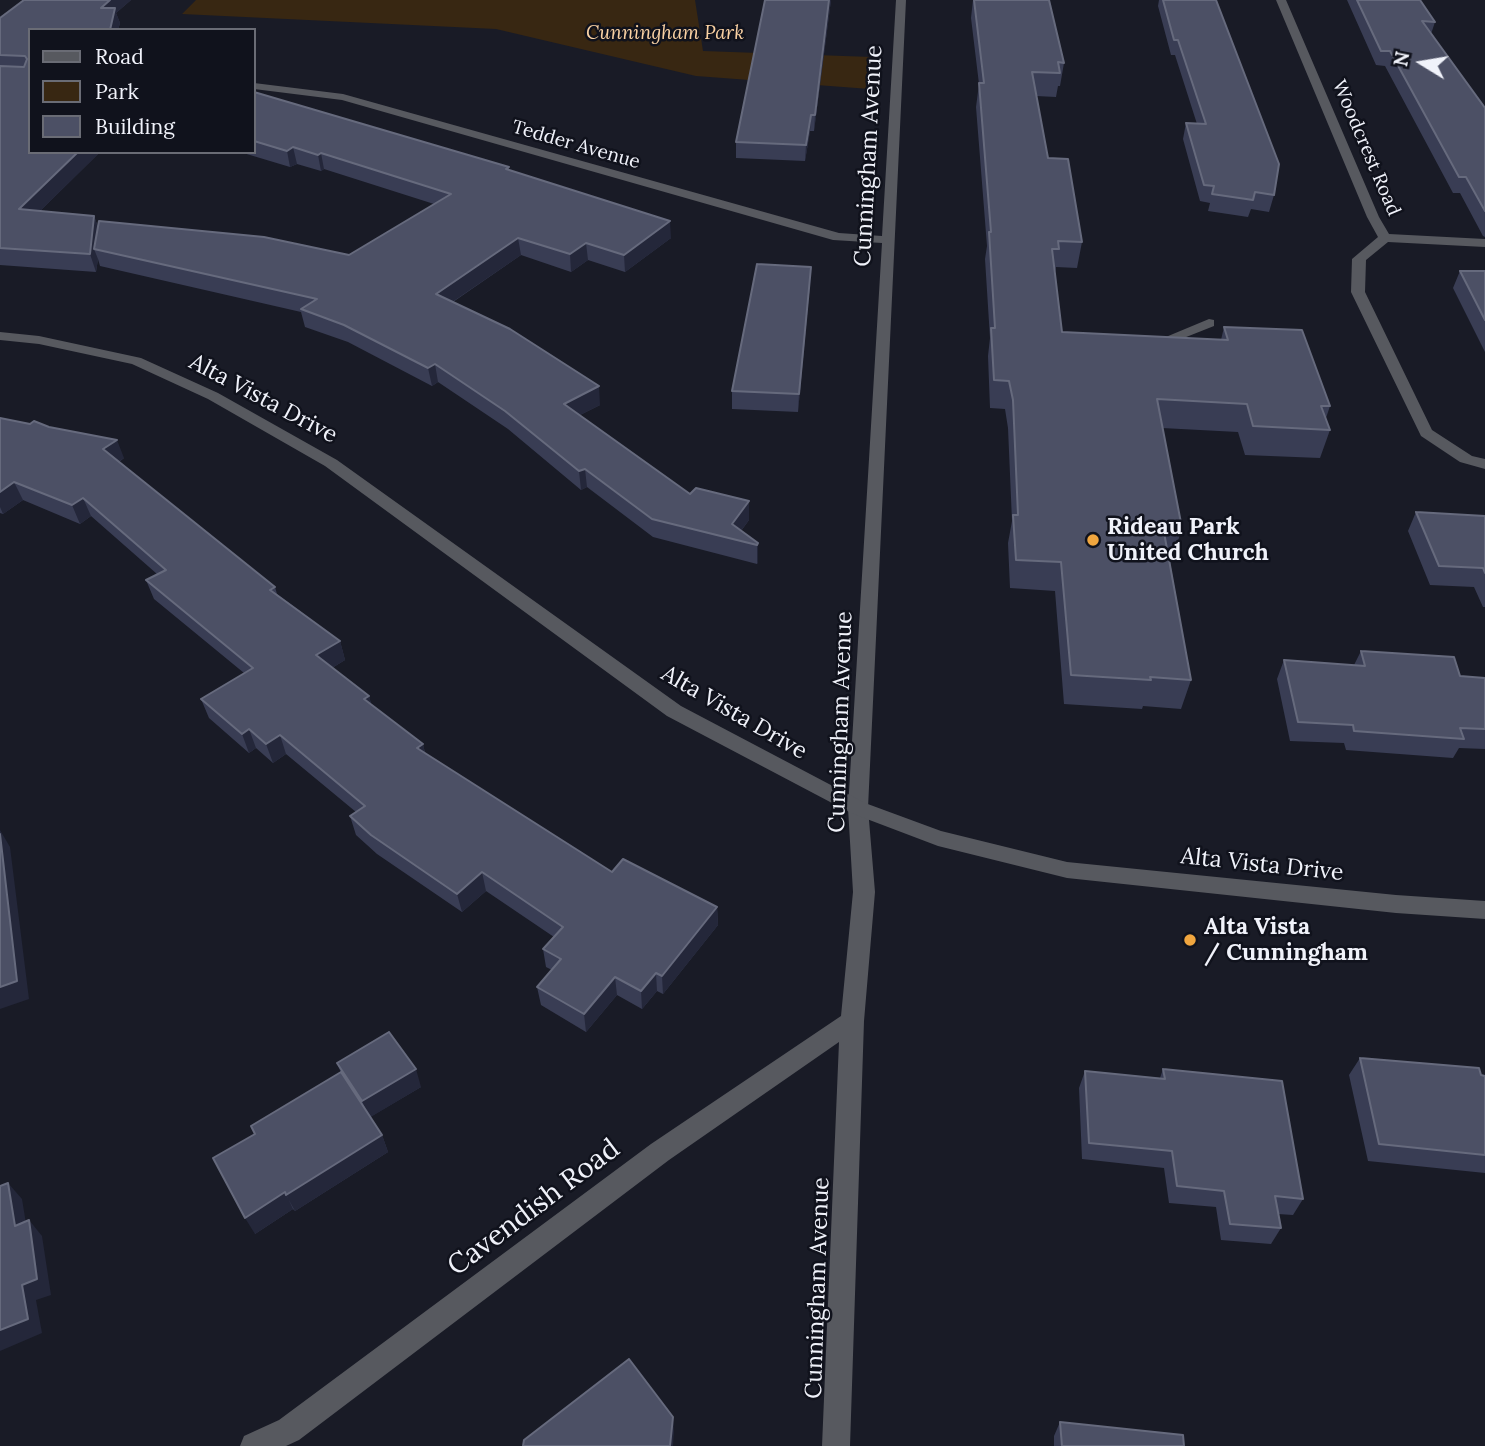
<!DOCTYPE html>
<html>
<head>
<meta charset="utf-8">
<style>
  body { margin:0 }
  #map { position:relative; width:1485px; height:1446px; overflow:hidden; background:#191b26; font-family:Lora,serif }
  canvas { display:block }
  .legend { position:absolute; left:28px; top:28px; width:228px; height:126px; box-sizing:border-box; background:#10121c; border:2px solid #6a6c75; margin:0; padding:9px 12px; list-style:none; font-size:21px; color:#f0f2fa }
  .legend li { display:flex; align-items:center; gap:14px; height:35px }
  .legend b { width:35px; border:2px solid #6a6c75 }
  .north { position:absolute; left:1387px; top:28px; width:70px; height:70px; -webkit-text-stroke:5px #10121c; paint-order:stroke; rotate:281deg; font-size:19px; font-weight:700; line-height:28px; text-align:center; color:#f0f2fa }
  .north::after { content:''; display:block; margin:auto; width:24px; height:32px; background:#f0f2fa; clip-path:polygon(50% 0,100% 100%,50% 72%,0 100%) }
</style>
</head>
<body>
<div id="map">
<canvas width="1485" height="1446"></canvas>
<ul class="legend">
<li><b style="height:9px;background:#57595f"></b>Road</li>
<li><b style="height:19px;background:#382712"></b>Park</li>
<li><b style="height:19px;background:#4c5065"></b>Building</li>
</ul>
<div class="north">N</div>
</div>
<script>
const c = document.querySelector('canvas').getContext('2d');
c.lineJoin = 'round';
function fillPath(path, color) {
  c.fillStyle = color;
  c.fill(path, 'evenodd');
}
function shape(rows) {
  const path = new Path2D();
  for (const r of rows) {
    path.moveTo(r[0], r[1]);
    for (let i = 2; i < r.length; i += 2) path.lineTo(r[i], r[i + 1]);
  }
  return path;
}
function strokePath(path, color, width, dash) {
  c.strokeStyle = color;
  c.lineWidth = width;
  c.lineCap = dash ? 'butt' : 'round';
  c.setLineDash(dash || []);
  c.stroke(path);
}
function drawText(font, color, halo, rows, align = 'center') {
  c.font = font + ' Lora,serif';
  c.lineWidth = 5;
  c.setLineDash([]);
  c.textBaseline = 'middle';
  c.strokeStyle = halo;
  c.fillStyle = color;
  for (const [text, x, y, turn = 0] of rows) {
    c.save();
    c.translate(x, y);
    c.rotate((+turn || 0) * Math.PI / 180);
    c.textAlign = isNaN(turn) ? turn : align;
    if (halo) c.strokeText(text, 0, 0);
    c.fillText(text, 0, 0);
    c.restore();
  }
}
const green = shape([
  [196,0,695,0,703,51,872,57,870,89,696,76,496,29,182,14]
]);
const service = shape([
  [1209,319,1214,320,1214,326,1161,347,1156,348,1149,344,1209,319]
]);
const minor = shape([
  [896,0,906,0,868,808,875,892,864,1021,850,1446,822,1446,839,1042,669,1160,299,1440,286,1446,240,1446,244,1436,279,1420,651,1144,841,1016,853,892,848,808,882,243,833,240,342,100,254,89,254,83,343,94,839,233,882,236,896,0],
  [1276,0,1286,0,1379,217,1389,234,1485,239,1485,247,1388,242,1366,260,1365,292,1432,430,1472,456,1485,459,1485,469,1460,462,1421,436,1351,292,1352,259,1378,237,1367,217,1276,0]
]);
const tertiary = shape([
  [0,332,39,336,141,358,218,393,337,460,681,706,865,803,941,831,1067,862,1396,895,1485,901,1485,919,1396,913,1067,878,938,846,851,813,667,716,325,466,208,399,132,364,39,344,0,340,0,332]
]);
const wall = shape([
  [24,0,131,0,116,13,120,23,118,30,30,30,30,152,100,152,40,211,94,216,98,227,349,255,434,204,324,169,321,171,297,164,290,167,240,152,254,152,254,92,509,167,509,170,671,238,625,272,588,260,571,272,521,255,453,302,600,405,580,415,690,494,749,501,749,520,741,531,758,543,758,562,757,564,653,537,587,487,581,490,508,429,438,382,432,386,348,342,305,327,301,312,100,266,98,259,96,272,0,265,0,18],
  [831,0,814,131,810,131,805,161,736,158,736,142],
  [973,0,1049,0,1064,63,1060,86,1058,86,1056,97,1036,96,1048,158,1082,242,1077,268,1056,267,1055,273,1062,332,1221,340,1224,327,1330,406,1326,418,1330,430,1320,458,1245,455,1238,432,1162,428,1182,528,1173,557,1169,556,1191,680,1181,709,1143,706,1142,709,1064,704,1055,591,1010,588,1008,543,1012,521,1008,428,1005,409,990,408,988,356,990,338,985,259,987,246,976,107,979,84,971,18],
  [1159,0,1216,0,1274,195,1269,212,1251,209,1248,217,1208,211,1210,203,1200,201,1183,139,1186,123,1197,124,1175,55,1171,55,1158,6],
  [1347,0,1420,0,1435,22,1431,34,1485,108,1485,237,1483,236,1460,193,1453,193,1385,66,1376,65],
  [1460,271,1485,271,1485,352,1453,288],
  [810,284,798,412,732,409,732,391],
  [0,418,124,458,119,462,275,587,277,594,340,641,345,660,332,668,369,696,371,704,423,744,425,753,612,872,717,907,718,925,663,994,657,991,642,1009,617,995,586,1032,541,1005,537,987,552,970,546,967,543,949,554,937,486,891,462,912,377,854,356,835,350,816,356,812,286,754,273,763,256,748,249,753,209,718,201,699,244,673,154,599,146,580,157,574,91,516,80,524,23,500,3,514,0,513],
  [1416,512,1485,516,1485,607,1483,607,1474,587,1430,585,1408,531],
  [1361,651,1460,676,1485,678,1485,749,1459,748,1453,758,1346,750,1344,743,1290,741,1277,679,1284,660,1354,665],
  [1360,1058,1485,1076,1485,1173,1368,1161,1349,1075],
  [337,1063,421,1087,370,1117,382,1135,388,1152,295,1211,293,1209,255,1234,255,1134,341,1073],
  [1163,1069,1303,1199,1293,1215,1278,1214,1281,1228,1271,1244,1221,1240,1216,1207,1169,1203,1164,1168,1082,1159,1079,1088,1085,1071,1160,1078],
  [1060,1422,1184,1446,1054,1446,1054,1436]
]);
const shadedWall = shape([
  [110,0,131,0,116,13,120,23,118,30,110,30,101,8],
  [829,0,831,0,814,131,815,115],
  [811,115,810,131,805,161,806,145],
  [293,147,297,164,290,167,287,151],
  [78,152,100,152,25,226,19,209],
  [321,153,324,169,321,171,318,155],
  [94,216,100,233,94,249,98,259,96,272,90,254],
  [670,221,671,238,625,272,624,255],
  [518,238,521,255,439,311,436,294],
  [586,243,588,260,571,272,570,254],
  [811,267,810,284,798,412,799,394],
  [435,364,438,382,432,386,428,368],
  [599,386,600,405,566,422,564,404],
  [117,440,124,458,111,467,103,449],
  [585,469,587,487,581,490,579,471],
  [14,482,23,500,3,514,0,507,0,492],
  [83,498,91,516,80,524,72,505],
  [749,501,749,520,734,540,732,524],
  [758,543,758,562,757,564,757,545],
  [340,641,345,660,322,674,316,655],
  [369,696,374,715,364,699],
  [249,729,256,748,249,753,242,734],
  [280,735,286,754,273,763,266,744],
  [423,744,427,763,417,748],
  [0,830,10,847,29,999,0,1009],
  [482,872,486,891,462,912,457,894],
  [717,907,718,925,663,994,662,976],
  [656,973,657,991,642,1009,641,991],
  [615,977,617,995,586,1032,584,1014],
  [416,1069,421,1087,369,1118,362,1101],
  [382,1135,388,1152,295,1211,286,1195],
  [8,1183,22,1199,29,1242,15,1226],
  [285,1192,293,1209,255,1234,245,1218],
  [29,1220,42,1236,51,1295,36,1300,42,1333,0,1351,0,1330,22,1285],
  [673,1417,674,1431,673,1446,670,1446]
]);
const building = shape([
  [24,0,110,0,101,8,115,8,110,30,30,30,30,152,78,152,19,209,94,216,90,254,0,248,0,66,24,67,27,59,25,56,0,55,0,18,24,0],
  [765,0,829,0,815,115,811,115,806,145,736,142,765,0],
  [974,0,1049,0,1064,63,1058,62,1060,73,1032,72,1048,158,1068,159,1082,242,1058,241,1059,249,1052,249,1062,332,1228,340,1224,327,1302,330,1330,406,1321,406,1330,430,1253,426,1247,404,1157,399,1182,528,1163,527,1191,680,1150,677,1151,680,1071,675,1061,562,1016,560,1013,515,1018,515,1013,400,1009,381,994,380,991,328,995,328,989,232,991,232,979,83,984,83,974,0],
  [1163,0,1216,0,1279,164,1274,195,1255,192,1253,200,1212,194,1214,186,1204,185,1186,123,1206,124,1178,40,1174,40,1163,0],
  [1357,0,1420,0,1435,22,1422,21,1485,108,1485,211,1466,177,1459,177,1390,51,1381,51,1357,0],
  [254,92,509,167,506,169,670,221,624,255,586,243,570,254,518,238,436,294,510,329,599,386,564,404,690,494,696,488,749,501,732,524,758,543,757,545,652,519,585,469,579,471,505,411,435,364,428,368,344,325,301,309,317,299,94,249,99,221,264,237,349,255,451,194,321,153,318,155,293,147,287,151,254,141,254,92],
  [757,264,811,267,799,394,732,391,757,264],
  [1460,271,1485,271,1485,320,1460,271],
  [0,418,30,424,34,421,49,427,117,440,103,449,275,587,270,590,340,641,316,655,369,696,364,699,423,744,417,748,612,872,623,859,717,907,662,976,656,973,641,991,615,977,584,1014,537,987,561,959,543,949,563,927,482,872,457,894,371,835,350,816,365,806,280,735,266,744,249,729,242,734,201,699,253,668,146,580,166,570,83,498,72,505,14,482,0,492,0,418],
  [1416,512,1485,516,1485,573,1483,568,1439,566,1416,512],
  [1361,651,1454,657,1460,676,1485,678,1485,729,1460,728,1464,739,1354,731,1353,725,1298,722,1284,660,1365,666,1361,651],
  [0,834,17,981,0,987,0,834],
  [389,1032,416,1069,362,1101,337,1063,389,1032],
  [1360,1058,1479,1068,1481,1075,1485,1076,1485,1155,1379,1144,1360,1058],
  [1163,1069,1282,1081,1303,1199,1275,1196,1281,1228,1230,1224,1224,1191,1177,1186,1172,1151,1089,1143,1085,1071,1165,1079,1163,1069],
  [341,1072,382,1135,286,1195,285,1192,245,1218,213,1158,255,1134,251,1126,341,1072],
  [8,1183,15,1226,29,1220,37,1279,22,1285,28,1319,0,1330,0,1186,8,1183],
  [629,1359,673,1417,670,1446,523,1446,524,1440,629,1359],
  [1060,1422,1183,1435,1184,1446,1062,1446,1060,1422]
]);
const markers = [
  [1093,540,7,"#f0a63f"],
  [1190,940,7,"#f0a63f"]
];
const farParknames = [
  ["Cunningham Park",665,34]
];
const farStreetnames = [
  ["Tedder Avenue",576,145,16],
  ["Woodcrest Road",1366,148,67]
];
const streetNames = [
  ["Cunningham Avenue",869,156,-87],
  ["Alta Vista Drive",263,399,28],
  ["Alta Vista Drive",734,713,30],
  ["Cunningham Avenue",841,722,-88],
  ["Alta Vista Drive",1262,865,6],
  ["Cunningham Avenue",818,1288,-88]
];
const poiNames = [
  ["Rideau Park",1107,527],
  ["United Church",1107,553],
  ["Alta Vista",1204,927],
  ["/ Cunningham",1204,953]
];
const nearStreetnames = [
  ["Cavendish Road",534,1208,-37]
];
fillPath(green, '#382712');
fillPath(service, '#57595f');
fillPath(minor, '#57595f');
fillPath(tertiary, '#57595f');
fillPath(wall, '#393d54');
fillPath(shadedWall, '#24273a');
fillPath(building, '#4c5065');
strokePath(building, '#666a7d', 2);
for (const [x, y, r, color] of markers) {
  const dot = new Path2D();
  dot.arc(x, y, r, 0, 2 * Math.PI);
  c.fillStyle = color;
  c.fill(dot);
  strokePath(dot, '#10121c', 2.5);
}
drawText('italic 19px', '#f9d1a3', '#10121c', farParknames);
drawText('19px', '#f0f2fa', '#10121c', farStreetnames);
drawText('23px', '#f0f2fa', '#10121c', streetNames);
drawText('bold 23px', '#f0f2fa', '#10121c', poiNames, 'left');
drawText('28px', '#f0f2fa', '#10121c', nearStreetnames);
</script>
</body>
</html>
